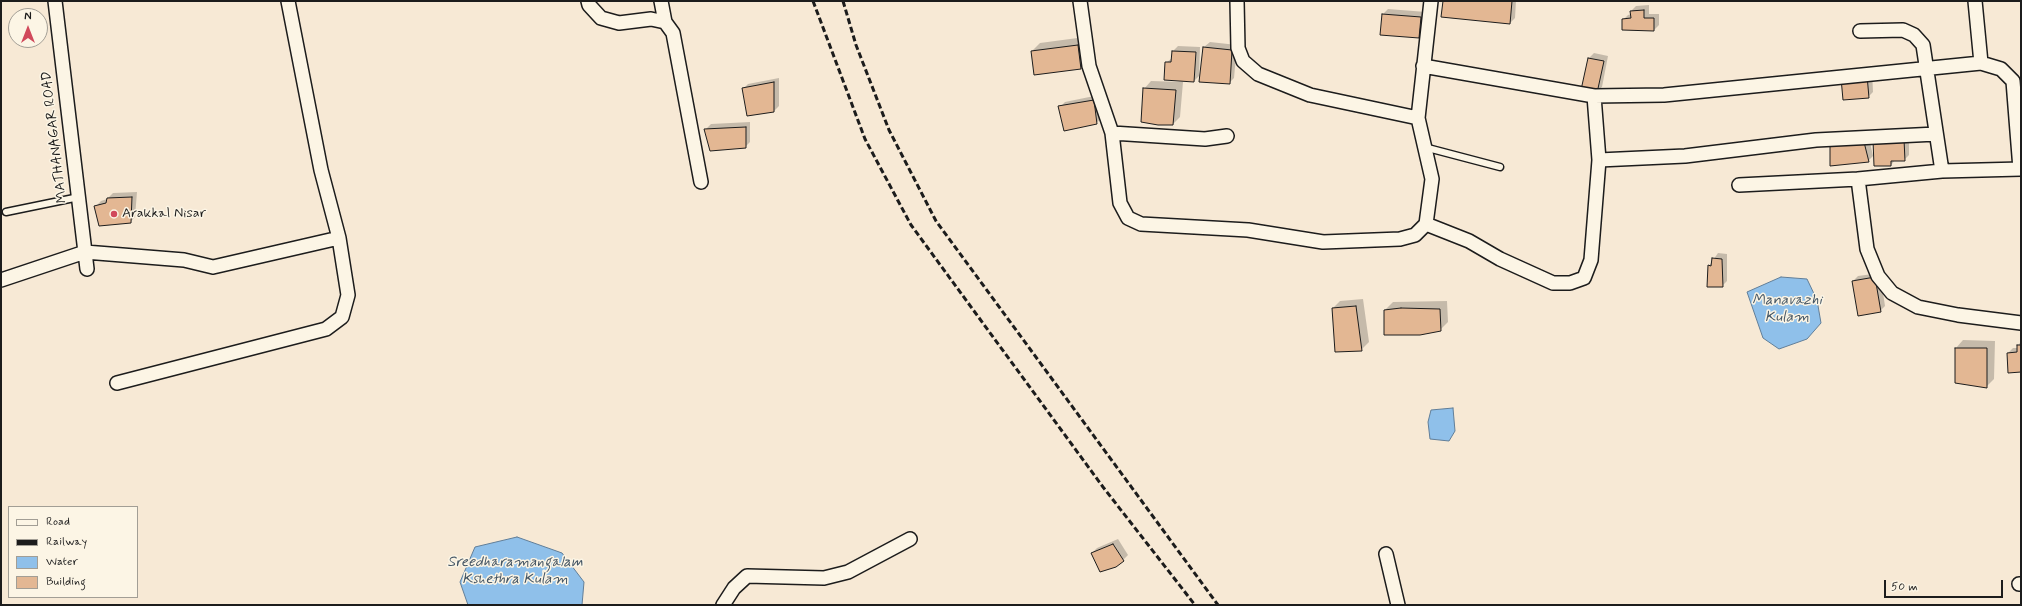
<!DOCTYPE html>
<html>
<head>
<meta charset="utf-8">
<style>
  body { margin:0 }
  #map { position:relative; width:2022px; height:606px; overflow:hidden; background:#f7e9d5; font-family:Mynerve,sans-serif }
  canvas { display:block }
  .frame { position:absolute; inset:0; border:2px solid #1c1c1c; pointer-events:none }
  .legend { position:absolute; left:8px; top:506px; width:130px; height:92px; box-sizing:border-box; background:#fcf5e5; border:1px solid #a29e95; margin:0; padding:5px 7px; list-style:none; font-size:12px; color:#1c1c1c }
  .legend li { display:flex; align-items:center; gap:8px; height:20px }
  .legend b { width:20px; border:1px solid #a29e95 }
  .north { position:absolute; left:8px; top:8px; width:40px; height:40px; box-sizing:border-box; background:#fcf5e5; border:1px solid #a29e95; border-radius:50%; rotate:0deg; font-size:11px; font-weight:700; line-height:16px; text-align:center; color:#1c1c1c }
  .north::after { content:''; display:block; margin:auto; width:14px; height:18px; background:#d1495b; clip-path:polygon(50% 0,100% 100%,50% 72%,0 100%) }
  .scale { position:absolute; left:1884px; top:580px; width:119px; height:18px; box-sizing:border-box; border:2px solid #1c1c1c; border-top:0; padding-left:5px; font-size:12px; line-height:14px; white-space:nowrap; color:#1c1c1c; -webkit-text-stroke:3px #fcf5e5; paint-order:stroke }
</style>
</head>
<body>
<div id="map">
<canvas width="2022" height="606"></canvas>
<div class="frame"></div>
<ul class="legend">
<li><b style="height:5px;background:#fcf5e5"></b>Road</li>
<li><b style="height:5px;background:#1c1c1c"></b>Railway</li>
<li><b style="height:11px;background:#8fc0ea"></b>Water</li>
<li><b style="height:11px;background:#e3b793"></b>Building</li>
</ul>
<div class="north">N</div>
<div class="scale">50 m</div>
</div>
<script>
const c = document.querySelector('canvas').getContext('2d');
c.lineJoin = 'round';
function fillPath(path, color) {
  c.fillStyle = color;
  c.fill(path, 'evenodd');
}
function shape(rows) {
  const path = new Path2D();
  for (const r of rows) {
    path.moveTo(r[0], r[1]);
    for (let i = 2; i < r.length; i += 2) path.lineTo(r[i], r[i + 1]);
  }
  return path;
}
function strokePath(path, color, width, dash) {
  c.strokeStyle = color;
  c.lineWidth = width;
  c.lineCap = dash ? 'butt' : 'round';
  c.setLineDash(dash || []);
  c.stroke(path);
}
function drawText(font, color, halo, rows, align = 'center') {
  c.font = font + ' Mynerve,sans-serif';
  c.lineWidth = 3;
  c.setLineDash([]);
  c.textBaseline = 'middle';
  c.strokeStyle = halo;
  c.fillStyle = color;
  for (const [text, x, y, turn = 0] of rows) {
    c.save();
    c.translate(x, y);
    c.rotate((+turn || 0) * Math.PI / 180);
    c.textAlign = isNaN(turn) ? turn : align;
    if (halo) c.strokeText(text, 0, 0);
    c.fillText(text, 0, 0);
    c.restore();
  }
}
const water = shape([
  [1781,277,1807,279,1817,300,1821,323,1807,339,1779,349,1763,338,1747,292,1781,277],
  [1453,408,1455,431,1449,441,1430,439,1428,422,1431,410,1453,408],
  [517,537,562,553,584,582,582,605,468,605,460,582,475,547,517,537]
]);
const shadow = shape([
  [1444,1,1516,1,1515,18,1510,23],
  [1649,5,1649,14,1659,14,1659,25,1654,30,1623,20,1628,15,1631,14,1631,11,1636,6],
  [1388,9,1426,12,1424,32,1419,37,1383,14],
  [1085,37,1088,60,1081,68,1032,51,1040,43],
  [1210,42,1237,45,1234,78,1229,83,1204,47],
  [1178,46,1200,47,1199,76,1194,81,1166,63,1172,58,1173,51],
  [1594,53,1608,56,1602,87,1596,92,1589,58],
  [1872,70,1873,92,1868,97,1844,99],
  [779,78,779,106,774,111,743,89,748,84],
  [1151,81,1183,82,1180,117,1173,124,1144,89],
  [1099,95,1102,118,1096,123,1060,107,1065,102],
  [750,122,750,142,745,147,710,150,706,129,711,124],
  [1868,133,1873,156,1868,161,1831,145],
  [1909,135,1909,155,1904,160,1895,160,1891,165,1874,140],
  [137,192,135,217,130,222,96,206,101,201,107,199,113,193],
  [1718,253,1727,254,1727,281,1722,286,1709,266],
  [1880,273,1885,306,1880,311,1853,281,1858,276],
  [1363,299,1369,342,1361,350,1333,308,1340,301],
  [1447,301,1448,322,1440,330,1385,310,1393,302],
  [1963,340,1995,341,1994,379,1986,387,1956,348],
  [2021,342,2021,371,2008,353,2013,348,2018,348,2018,345],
  [1118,539,1128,555,1123,560,1092,553,1097,548]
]);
const building = shape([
  [1443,1,1512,1,1510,24,1441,17,1443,1],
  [1644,10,1644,18,1654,18,1654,31,1622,30,1622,19,1631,18,1630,11,1644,10],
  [1382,14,1421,17,1419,38,1380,35,1382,14],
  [1078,45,1081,69,1034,75,1031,51,1078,45],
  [1203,47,1232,50,1230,84,1199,82,1203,47],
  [1172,51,1196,52,1194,82,1164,80,1165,62,1171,62,1172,51],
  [1588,58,1604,61,1597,93,1581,90,1588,58],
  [1867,75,1869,98,1843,100,1841,78,1867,75],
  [774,82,774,112,747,116,742,88,774,82],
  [1143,88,1176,90,1173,125,1158,125,1141,122,1143,88],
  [1094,100,1097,124,1064,131,1058,106,1094,100],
  [746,127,746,148,710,151,704,129,746,127],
  [1863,138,1869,162,1830,166,1830,144,1863,138],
  [1904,139,1905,161,1891,161,1891,166,1874,166,1873,140,1904,139],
  [132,197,131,223,99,226,94,206,106,203,107,198,132,197],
  [1712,258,1722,259,1723,287,1707,287,1708,265,1711,266,1712,258],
  [1875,277,1881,312,1858,316,1852,281,1875,277],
  [1356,306,1362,351,1335,352,1332,308,1356,306],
  [1401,308,1440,309,1441,331,1420,335,1384,335,1384,310,1401,308],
  [2017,345,2021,345,2021,372,2008,373,2007,353,2017,352,2017,345],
  [1955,348,1987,348,1987,388,1955,383,1955,348],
  [1113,544,1124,561,1116,567,1100,572,1091,553,1113,544]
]);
const service = shape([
  [1424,147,1500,167],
  [6,212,79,197]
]);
const minor = shape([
  [55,1,87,269],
  [588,1,589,5,601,18,619,23,651,19,665,22,673,33,701,182],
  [661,1,665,22],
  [1080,1,1089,66,1112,133],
  [1237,1,1238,48,1243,61,1258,74,1310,95,1418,118,1431,1],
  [1975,1,1981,63],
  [1860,31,1903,30,1914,35,1923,45,1942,171],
  [1423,66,1594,96,1599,160,1591,260,1584,278,1570,283,1553,283,1500,259,1469,241,1426,224],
  [1594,96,1664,95,1981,63,2001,69,2013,81,2020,169],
  [1227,136,1205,139,1112,133,1120,203,1128,218,1141,224,1248,230,1323,242,1400,239,1415,235,1426,224,1432,179,1418,118],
  [1599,160,1685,156,1816,140,1936,134],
  [1858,179,1867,249,1878,276,1892,293,1918,307,1958,315,2021,323],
  [1739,185,1858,179,1942,171,2021,169],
  [1,280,85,252,184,260,213,267,339,238],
  [117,383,326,329,342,317,348,295,339,238,321,170,288,1],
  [1386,554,1398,605],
  [2019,584,2021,584],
  [723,605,734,588,747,576,824,578,848,572,910,539]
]);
const rail = shape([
  [813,1,865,139,911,225,1103,487,1195,605],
  [843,1,856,45,889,130,936,221,1218,605]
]);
const markers = [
  [114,214,4,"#d1495b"]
];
const streetNames = [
  ["MATHANAGAR ROAD",55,137,-97]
];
const poiNames = [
  ["Arakkal Nisar",122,214]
];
const waterNames = [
  ["Manavazhi",1787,301],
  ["Kulam",1787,318],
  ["Sreedharamangalam",515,563],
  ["Kshethra Kulam",515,580]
];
fillPath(water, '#8fc0ea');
strokePath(water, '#617e98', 1);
fillPath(shadow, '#0003');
fillPath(building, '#e3b793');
strokePath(building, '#1c1c1c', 1);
strokePath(service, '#1c1c1c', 9);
strokePath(minor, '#1c1c1c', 16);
strokePath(service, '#fcf5e5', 6);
strokePath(minor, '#fcf5e5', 13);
strokePath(rail, '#1c1c1c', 3, [6, 3]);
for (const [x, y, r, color] of markers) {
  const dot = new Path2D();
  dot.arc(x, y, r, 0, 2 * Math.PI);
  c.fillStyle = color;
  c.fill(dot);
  strokePath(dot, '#fcf5e5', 1.5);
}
drawText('14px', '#1c1c1c', '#fcf5e5', streetNames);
drawText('14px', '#1c1c1c', '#fcf5e5', poiNames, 'left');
drawText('italic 15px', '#445564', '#fcf5e5', waterNames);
</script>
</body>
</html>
